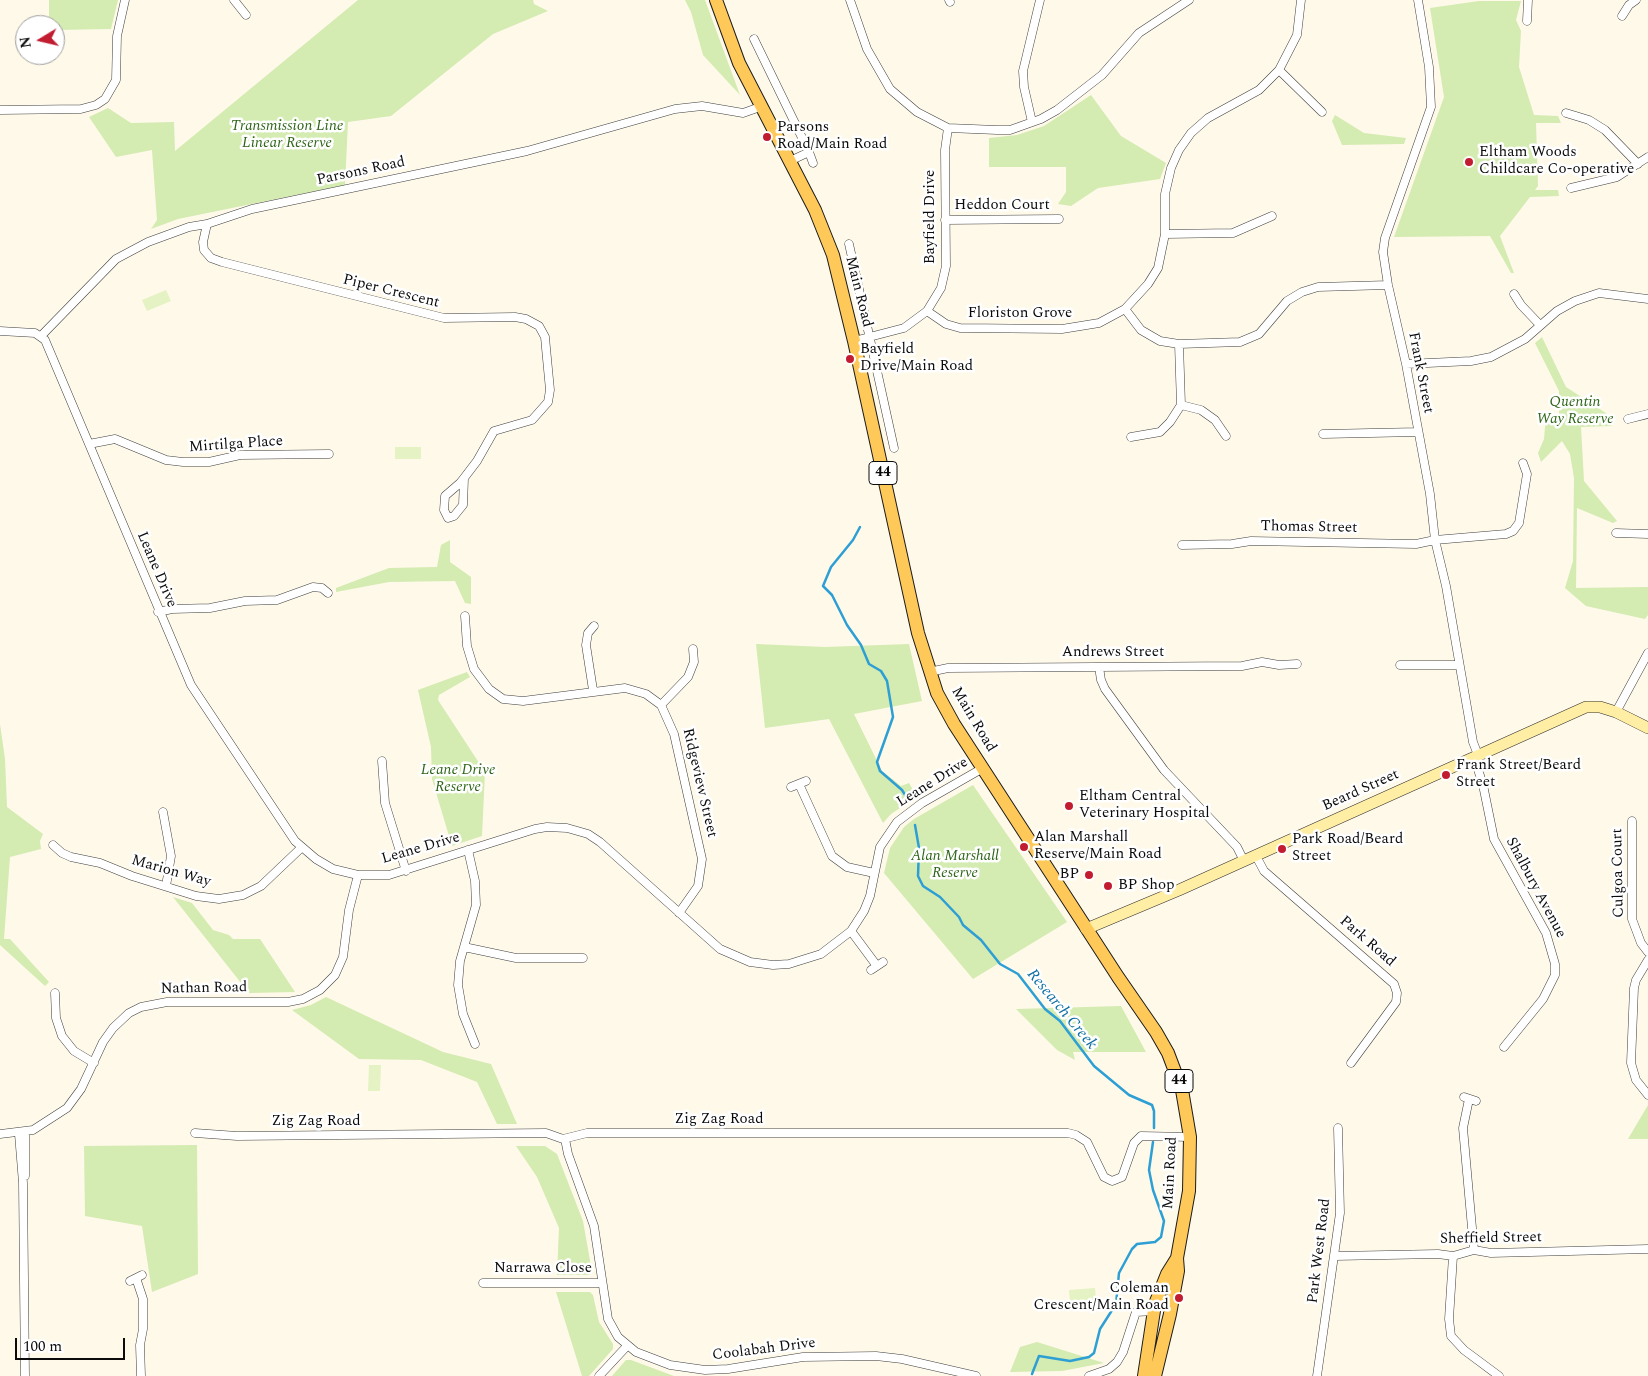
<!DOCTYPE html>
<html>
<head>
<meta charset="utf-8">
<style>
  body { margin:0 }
  #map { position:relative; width:1648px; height:1376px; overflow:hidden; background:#fff9e9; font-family:Spectral,serif }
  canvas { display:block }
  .north { position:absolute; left:15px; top:15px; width:50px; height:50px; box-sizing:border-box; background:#fff; border:1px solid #9d9d9d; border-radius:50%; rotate:261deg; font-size:14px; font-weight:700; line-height:20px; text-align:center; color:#0b0b0b }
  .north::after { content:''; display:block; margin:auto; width:18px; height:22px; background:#c21c31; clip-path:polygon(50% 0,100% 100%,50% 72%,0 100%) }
  .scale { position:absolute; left:15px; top:1338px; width:110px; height:22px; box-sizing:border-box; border:2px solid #0b0b0b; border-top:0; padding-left:6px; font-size:15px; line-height:18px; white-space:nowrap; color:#0b0b0b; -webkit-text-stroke:4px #fff; paint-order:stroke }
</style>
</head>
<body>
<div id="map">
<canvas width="1648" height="1376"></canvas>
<div class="north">N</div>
<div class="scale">100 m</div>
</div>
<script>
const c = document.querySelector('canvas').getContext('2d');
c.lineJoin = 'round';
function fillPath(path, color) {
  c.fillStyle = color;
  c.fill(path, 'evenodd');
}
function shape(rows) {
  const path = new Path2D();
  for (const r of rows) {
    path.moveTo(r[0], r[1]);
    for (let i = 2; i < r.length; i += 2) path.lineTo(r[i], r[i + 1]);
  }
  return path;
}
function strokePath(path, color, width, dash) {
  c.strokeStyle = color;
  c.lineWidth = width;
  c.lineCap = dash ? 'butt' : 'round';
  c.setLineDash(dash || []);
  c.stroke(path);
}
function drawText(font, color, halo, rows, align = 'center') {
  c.font = font + ' Spectral,serif';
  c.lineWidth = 5;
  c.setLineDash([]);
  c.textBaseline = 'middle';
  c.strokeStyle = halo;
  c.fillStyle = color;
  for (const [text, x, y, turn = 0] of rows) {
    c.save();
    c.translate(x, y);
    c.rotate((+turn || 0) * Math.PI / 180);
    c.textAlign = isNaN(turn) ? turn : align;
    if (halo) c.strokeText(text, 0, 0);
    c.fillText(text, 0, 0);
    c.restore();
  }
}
const green = shape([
  [49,0,118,0,111,29,55,30,55,25,49,25],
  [358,0,533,0,534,4,548,11,493,34,391,116,348,122,345,185,178,219,151,229,157,220,152,150,116,157,89,117,108,108,131,123,174,122,175,151],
  [685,0,705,0,740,95,703,55,691,12],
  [1479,1,1521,1,1516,20,1521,31,1519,67,1534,115,1558,116,1561,123,1536,123,1538,186,1535,190,1558,190,1559,196,1530,197,1500,236,1514,273,1511,273,1490,236,1394,237,1444,97,1430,8],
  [1091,95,1121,136,1166,163,1160,179,1098,188,1071,206,1058,204,1066,192,1066,167,989,167,989,138,1017,135,1044,126],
  [1335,115,1364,133,1406,138,1404,144,1342,145,1332,121],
  [1542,337,1566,387,1612,417,1612,426,1581,427,1584,481,1617,521,1613,523,1577,508,1576,588,1648,587,1648,615,1645,619,1586,606,1565,588,1573,561,1574,478,1570,454,1562,441,1541,462,1538,453,1544,439,1546,415,1559,414,1559,391,1535,343],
  [450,540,450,562,471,577,471,604,465,603,455,581,389,582,336,592,336,588,389,568,437,567,441,545],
  [756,644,825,647,909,644,922,701,854,714,882,771,901,786,909,783,917,797,891,814,883,823,829,719,765,728],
  [467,672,470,677,439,695,438,700,485,772,482,836,452,846,432,779,431,747,418,690],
  [0,724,5,759,7,807,43,834,40,841,41,849,10,857,4,939,10,939,49,982,45,986,0,945],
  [973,785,1067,922,973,979,884,873,890,848,904,827,914,819],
  [173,897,192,903,213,930,229,935,233,939,260,939,295,992,249,993],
  [326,997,443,1052,491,1064,517,1124,497,1124,477,1082,421,1060,359,1059,292,1010,311,1005],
  [1121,1006,1146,1052,1073,1052,1075,1060,1057,1050,1016,1009],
  [1648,1105,1648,1139,1628,1139],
  [197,1145,198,1274,152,1292,142,1226,85,1216,84,1146],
  [516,1146,545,1146,557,1154,583,1221,592,1272,589,1275,557,1275,559,1228,537,1177],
  [556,1292,590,1292,593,1295,599,1322,613,1344,613,1349,589,1376,582,1376],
  [1037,1342,1104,1363,1062,1371,1010,1372,1020,1347],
  [626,1360,631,1360,674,1376,612,1376]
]);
const pitch = shape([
  [166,290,171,301,147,311,142,300],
  [395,447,421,447,421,459,395,459],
  [369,1065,381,1065,380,1091,368,1091],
  [1095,1288,1096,1300,1070,1302,1069,1290]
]);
const stream = shape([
  [860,527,853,540,831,567,823,586,832,595,847,625,861,645,869,664,881,671,887,681,893,717,877,762,880,771,902,790,907,798],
  [915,825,919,848,918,876,923,886,940,897,959,917,963,925,981,940,1000,964,1018,974,1045,1009,1060,1021,1094,1066,1129,1095,1152,1105,1154,1111,1154,1128],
  [1032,1374,1039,1356,1070,1361,1089,1357,1094,1353,1100,1329,1116,1304,1119,1273,1132,1249,1137,1244,1155,1242,1161,1237,1164,1221,1153,1190,1149,1170,1153,1142]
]);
const street = shape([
  [234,0,246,15],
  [850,0,867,49,890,89,917,112,948,128,997,130,1010,130,1041,119,1057,110,1102,75,1139,33,1189,0],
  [949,0,950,2],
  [1418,0,1429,67,1431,107,1385,238,1383,252,1388,285,1406,364,1430,494,1435,540,1446,586,1473,742,1478,755],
  [1622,16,1629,5,1636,0],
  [1527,21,1528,0],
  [754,39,809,152,790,161],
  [1279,70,1322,112],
  [0,110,81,109,96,105,105,99,116,80,117,36,125,0],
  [1566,113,1589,120,1605,130,1638,164],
  [1032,122,1024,87,1023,71,1040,0],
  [809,152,813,163],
  [1571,188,1617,177,1648,157],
  [945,220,1059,219],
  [207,224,203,242,204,250,211,258,222,262,444,318,515,317,526,319,539,326,545,337,546,348,550,390,548,402,532,420,494,431,477,461,464,478,460,483,445,496,444,510,448,518,454,516,463,505,464,478],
  [1165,234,1233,233,1272,216],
  [849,244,894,448],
  [1514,294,1521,305,1540,325],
  [1125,309,1141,330,1160,341,1179,344,1240,342,1259,334,1287,301,1302,292,1318,287,1388,285],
  [927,311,946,324,960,328,1062,329,1099,323,1125,309,1148,284,1158,268,1165,234,1165,194,1171,168,1179,150,1191,133,1208,118,1259,90,1279,70,1297,35,1301,0],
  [0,331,35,333,45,340,191,685,295,841,316,859,333,869,358,875,389,875,535,829,547,827,567,828,588,834,600,842,720,949,750,962,773,965,789,964,821,954,851,931,864,911,870,896,880,847,897,822,922,803,983,768],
  [41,336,116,259,148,242,189,227,207,224,252,209,527,151,675,109,702,106,743,113,760,107],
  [854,341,904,328,927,311,941,288,946,266,945,150,948,128],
  [1406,364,1471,361,1491,357,1525,339,1557,311,1575,301,1599,293,1648,299],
  [1181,405,1201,410,1215,420,1226,436],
  [1628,419,1648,414],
  [1323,434,1418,432],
  [1131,437,1160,432,1170,422,1181,405,1179,344],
  [89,444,115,439,166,460,183,462,209,462,240,455,329,454],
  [1616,533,1648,534],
  [1182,545,1232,544,1251,541,1416,544,1435,540,1506,534,1513,531,1519,523,1527,474,1523,463],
  [158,612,172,609,210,608,245,601,277,600,313,587,322,588,328,593],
  [465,616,467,646,474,669,489,689,503,699,523,701,625,688,646,694,661,705,674,734,702,859,698,886,679,913],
  [1400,665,1459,665],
  [1099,667,1101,680,1105,689,1164,770,1237,847,1244,861],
  [929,672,948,668,1242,666,1262,662,1279,665,1297,664],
  [593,690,586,645,588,633,594,626],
  [661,705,688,677,694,662,693,649],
  [1616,712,1648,653],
  [1474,757,1483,785,1494,839,1546,933,1555,964,1555,975,1543,999,1504,1047],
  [382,761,385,803,406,871],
  [799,784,832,856,847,867,874,873],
  [791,787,806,781],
  [163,812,171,856,166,886],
  [1632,821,1632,919,1641,943,1648,952],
  [53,845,62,853,71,857,100,863,132,876,196,896,219,899,243,895,261,886,301,848],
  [468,850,475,881,476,905,460,961,458,985,463,1014,475,1044],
  [1256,856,1264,871,1394,984,1397,993,1396,1002,1351,1063],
  [851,931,877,966],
  [464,947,516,958,583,958],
  [1648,960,1636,980,1634,988,1631,1063,1636,1080,1648,1095],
  [871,970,883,962],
  [55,993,56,1018,62,1036,74,1051,94,1063],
  [1464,1097,1476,1101],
  [1469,1099,1463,1128,1474,1250],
  [195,1133,237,1136,546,1133,563,1139,587,1133,1068,1133,1076,1135,1087,1142,1104,1177,1112,1181,1122,1177,1134,1143,1141,1136,1190,1137],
  [0,1134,33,1130,67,1108,81,1089,103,1042,113,1028,129,1013,141,1007,167,1002,288,1002,303,999,320,990,335,975,343,957,349,910,358,875],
  [19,1134,23,1183,25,1376],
  [565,1139,568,1154,594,1226,608,1319,618,1337,636,1352,670,1365,705,1370,728,1369,803,1357,876,1356,902,1359,976,1376],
  [25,1176,25,1132],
  [1335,1256,1438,1254,1453,1256,1474,1250,1491,1253,1648,1249],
  [1453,1256,1449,1319,1451,1336,1464,1350,1499,1376],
  [136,1278,143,1299,143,1329,140,1345,141,1376],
  [130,1281,142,1275],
  [483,1283,602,1283],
  [599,1376,627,1346],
  [1089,1376,1109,1369,1117,1362,1123,1352,1136,1312,1154,1311],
  [1317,1376,1340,1213,1338,1128]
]);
const secondary = shape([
  [1086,929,1179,890,1586,707,1600,707,1616,712,1648,728]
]);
const primary = shape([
  [716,0,739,63,815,210,833,255,854,341,918,633,937,693,954,724,1118,977,1156,1032,1168,1053,1182,1090,1190,1137,1189,1191,1177,1258,1167,1274,1155,1304,1144,1376],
  [1155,1376,1170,1314,1178,1271,1177,1258]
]);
const markers = [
  [767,137,5,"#c21c31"],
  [1469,162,5,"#c21c31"],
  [850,359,5,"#c21c31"],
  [1446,775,5,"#c21c31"],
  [1069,806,5,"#c21c31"],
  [1024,847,5,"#c21c31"],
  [1282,849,5,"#c21c31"],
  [1089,875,5,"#c21c31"],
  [1108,886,5,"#c21c31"],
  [1179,1298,5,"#c21c31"]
];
const shields = [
  [883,473,28],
  [1179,1081,28]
];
const shieldNames = [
  ["44",883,473],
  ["44",1179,1081]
];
const parkNames = [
  ["Transmission Line",287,127],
  ["Linear Reserve",287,144],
  ["Quentin",1575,403],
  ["Way Reserve",1575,420],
  ["Leane Drive",458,771],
  ["Reserve",458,788],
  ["Alan Marshall",955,857],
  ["Reserve",955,874]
];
const poiNames = [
  ["Parsons",777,128],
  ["Road/Main Road",777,145],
  ["Eltham Woods",1479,153],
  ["Childcare Co-operative",1479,170],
  ["Bayfield",860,350],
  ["Drive/Main Road",860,367],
  ["Frank Street/Beard",1456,766],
  ["Street",1456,783],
  ["Eltham Central",1079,797],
  ["Veterinary Hospital",1079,814],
  ["Alan Marshall",1034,838],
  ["Reserve/Main Road",1034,855],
  ["Park Road/Beard",1292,840],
  ["Street",1292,857],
  ["BP",1079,875,"right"],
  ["BP Shop",1118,886],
  ["Coleman",1169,1289,"right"],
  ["Crescent/Main Road",1169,1306,"right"]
];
const streetNames = [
  ["Parsons Road",361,172,-12],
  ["Heddon Court",1002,206],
  ["Bayfield Drive",931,217,-90],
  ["Piper Crescent",391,292,14],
  ["Main Road",858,292,76],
  ["Floriston Grove",1020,314],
  ["Frank Street",1420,373,79],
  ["Mirtilga Place",236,445,-4],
  ["Thomas Street",1309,528,1],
  ["Leane Drive",156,570,67],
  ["Andrews Street",1113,653],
  ["Main Road",973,720,59],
  ["Ridgeview Street",699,783,77],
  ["Leane Drive",933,783,-32],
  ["Beard Street",1361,791,-24],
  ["Leane Drive",421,849,-16],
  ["Marion Way",171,872,16],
  ["Culgoa Court",1619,873,-91],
  ["Shalbury Avenue",1535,888,62],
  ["Park Road",1367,942,41],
  ["Nathan Road",204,989,-1],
  ["Zig Zag Road",719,1120],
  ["Zig Zag Road",316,1122],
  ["Main Road",1171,1173,-87],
  ["Sheffield Street",1491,1239,-1],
  ["Park West Road",1320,1251,-83],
  ["Narrawa Close",543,1269],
  ["Coolabah Drive",764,1350,-7]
];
const waterNames = [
  ["Research Creek",1061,1010,50]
];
fillPath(green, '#d4ebb1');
fillPath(pitch, '#e5f2c3');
strokePath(stream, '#2d9fd5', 2.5);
strokePath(street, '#3e3e3e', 9);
strokePath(secondary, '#2d2d2d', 12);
strokePath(primary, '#1c1c1c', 14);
strokePath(street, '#fff', 8);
strokePath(secondary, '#ffeea4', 11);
strokePath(primary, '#ffc959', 12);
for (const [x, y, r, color] of markers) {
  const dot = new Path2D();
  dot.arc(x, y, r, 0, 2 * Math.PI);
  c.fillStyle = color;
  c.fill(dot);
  strokePath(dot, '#fff', 2);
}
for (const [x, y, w] of shields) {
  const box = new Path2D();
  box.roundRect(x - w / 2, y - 11.5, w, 23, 4);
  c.fillStyle = '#fff';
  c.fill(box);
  strokePath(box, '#0b0b0b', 1);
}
drawText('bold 14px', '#0b0b0b', null, shieldNames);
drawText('italic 15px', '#2e6518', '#fff', parkNames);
drawText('15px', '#0b0b0b', '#fff', poiNames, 'left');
drawText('15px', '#0b0b0b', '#fff', streetNames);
drawText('italic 16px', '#0e6ea3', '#fff', waterNames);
</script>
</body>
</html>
